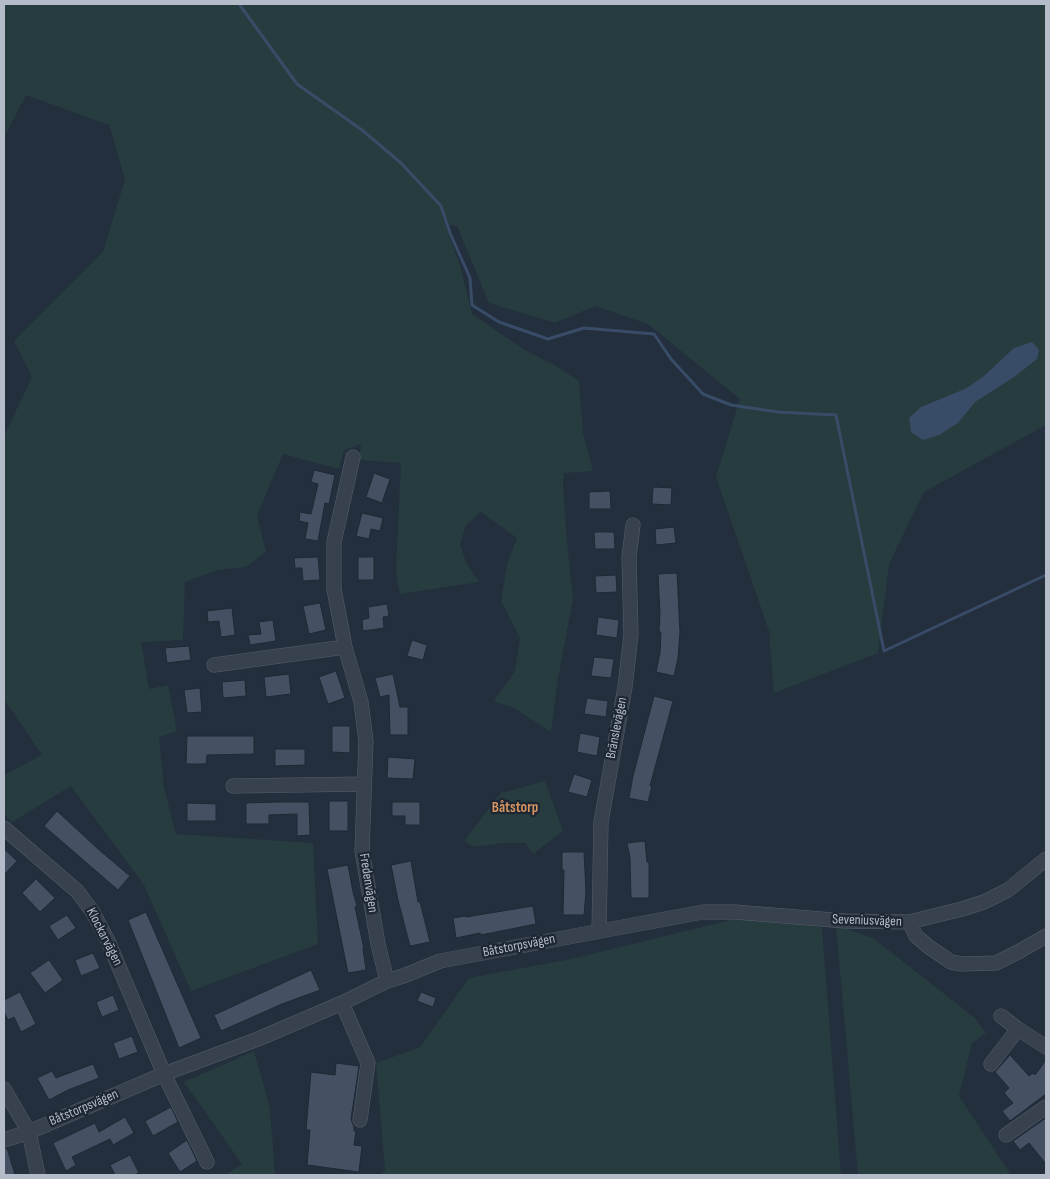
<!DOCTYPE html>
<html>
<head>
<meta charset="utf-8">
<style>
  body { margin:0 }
  #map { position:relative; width:1050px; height:1179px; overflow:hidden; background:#242f3e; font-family:"Sofia Sans Condensed",sans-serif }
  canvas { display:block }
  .frame { position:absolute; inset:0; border:5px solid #b4bcc9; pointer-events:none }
</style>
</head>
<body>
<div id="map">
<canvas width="1050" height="1179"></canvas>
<div class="frame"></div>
</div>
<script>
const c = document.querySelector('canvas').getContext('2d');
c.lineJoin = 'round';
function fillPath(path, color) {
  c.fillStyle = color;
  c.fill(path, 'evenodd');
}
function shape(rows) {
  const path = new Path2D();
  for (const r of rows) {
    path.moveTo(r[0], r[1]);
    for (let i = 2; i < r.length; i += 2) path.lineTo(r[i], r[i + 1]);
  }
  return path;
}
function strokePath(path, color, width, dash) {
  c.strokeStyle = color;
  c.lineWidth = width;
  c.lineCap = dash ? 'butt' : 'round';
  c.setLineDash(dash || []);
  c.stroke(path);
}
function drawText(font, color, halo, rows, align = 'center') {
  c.font = font + ' "Sofia Sans Condensed",sans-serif';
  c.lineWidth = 4.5;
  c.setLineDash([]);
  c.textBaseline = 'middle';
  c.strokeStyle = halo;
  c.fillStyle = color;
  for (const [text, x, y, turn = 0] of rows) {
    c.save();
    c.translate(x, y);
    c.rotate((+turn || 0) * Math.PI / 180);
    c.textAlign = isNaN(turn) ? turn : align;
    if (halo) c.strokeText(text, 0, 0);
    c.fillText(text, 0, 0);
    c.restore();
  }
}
const green = shape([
  [4,4,1046,4,1046,425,924,492,889,564,878,653,774,693,769,631,716,477,740,399,648,324,595,306,555,323,489,303,457,226,445,224,460,265,472,314,525,350,558,367,579,381,583,433,593,471,564,473,563,482,567,542,573,598,558,679,551,732,514,708,494,701,515,671,520,638,501,601,507,564,517,538,481,512,466,525,460,545,466,562,479,582,400,594,396,570,401,463,359,460,361,444,344,450,339,469,283,454,257,515,266,552,246,567,217,570,185,582,183,640,141,642,149,689,168,685,177,731,159,737,164,788,176,834,313,843,318,944,191,991,144,885,71,786,12,822,4,814,4,775,42,755,4,699,4,436,32,377,14,341,103,252,125,179,109,125,26,95,6,134,4,137],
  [545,781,563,831,533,854,525,843,503,843,474,847,464,841,501,793],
  [735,919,822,927,841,1175,379,1175,385,1171,376,1063,420,1047,469,978,571,959],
  [836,925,873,938,975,1018,986,1033,972,1043,959,1096,1011,1175,858,1175],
  [254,1051,270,1108,275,1175,226,1175,242,1164,184,1082]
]);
const water = shape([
  [1032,342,1039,350,1037,359,1014,377,975,402,958,423,939,435,923,440,911,432,909,418,921,407,967,388,984,376,1014,348]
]);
const stream = shape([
  [239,4,297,84,362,130,401,163,441,206,450,233,470,278,472,305,499,322,548,339,584,328,654,334,671,359,703,394,731,405,778,412,836,415,884,651,1046,575]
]);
const building = shape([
  [314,470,335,475,329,504,325,503,318,541,305,539,308,523,299,521,300,512,311,514,318,484,311,482,314,470],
  [374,473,390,479,382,503,366,497,374,473],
  [653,487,672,488,671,505,652,504,653,487],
  [610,491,611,509,589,509,589,492,610,491],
  [362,513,383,518,380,531,371,529,369,539,356,536,362,513],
  [674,527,676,543,656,545,655,529,674,527],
  [594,532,614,532,615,549,595,549,594,532],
  [318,557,320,580,303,581,302,568,295,568,294,558,318,557],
  [358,557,374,557,374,580,358,580,358,557],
  [677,573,680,632,678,658,674,676,656,672,660,653,661,632,659,632,660,614,658,574,677,573],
  [616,575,617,592,596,593,595,576,616,575],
  [320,603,326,630,309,634,303,606,320,603],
  [387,604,389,616,383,617,384,628,363,631,362,620,369,618,368,607,387,604],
  [232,608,235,635,221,637,219,621,208,622,207,611,232,608],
  [598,617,619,620,617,638,596,635,598,617],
  [273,620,276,641,250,645,248,635,261,634,259,622,273,620],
  [412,640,427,645,423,660,407,656,412,640],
  [189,646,191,660,167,663,165,648,189,646],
  [594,657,614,659,611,678,591,676,594,657],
  [336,671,345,698,328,704,319,677,336,671],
  [289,674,291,694,266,697,264,677,289,674],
  [393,674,400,707,408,707,408,735,390,735,389,695,380,697,375,678,393,674],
  [245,680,246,696,223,698,222,682,245,680],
  [200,688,202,712,187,713,184,690,200,688],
  [654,696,673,701,650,786,652,786,648,802,629,798,633,776,654,696],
  [587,698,608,701,606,717,584,714,587,698],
  [332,726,350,726,350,753,332,752,332,726],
  [580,733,600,737,597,756,577,752,580,733],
  [187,736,254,736,254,754,207,755,206,764,186,764,187,736],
  [275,749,305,749,305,765,275,766,275,749],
  [388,757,415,759,413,779,387,778,388,757],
  [574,774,592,780,587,797,568,792,574,774],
  [329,801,348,801,348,831,329,831,329,801],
  [277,802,309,802,310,835,297,836,297,814,269,815,269,824,246,824,246,803,277,802],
  [392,802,420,802,420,825,405,825,405,816,392,816,392,802],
  [187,803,216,804,216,821,187,821,187,803],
  [57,811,98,849,130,876,118,890,44,826,57,811],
  [645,841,647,862,649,862,649,898,631,898,630,858,627,843,645,841],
  [4,849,17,861,4,875,4,849],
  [562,852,584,852,586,892,584,915,563,915,564,870,562,870,562,852],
  [411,861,418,902,420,902,430,942,410,946,398,900,391,865,411,861],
  [348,865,353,892,357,906,355,907,364,949,363,949,366,970,348,973,327,869,348,865],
  [36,879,55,898,40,912,22,893,36,879],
  [533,906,536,924,481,935,480,933,456,938,453,918,466,916,466,917,533,906],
  [146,912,201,1038,179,1048,128,920,146,912],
  [67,915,76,928,58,940,49,926,67,915],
  [93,953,100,968,81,976,75,960,93,953],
  [49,960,63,980,45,993,30,973,49,960],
  [311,970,320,990,282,1004,221,1031,214,1015,311,970],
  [20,992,36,1024,21,1032,14,1017,8,1020,4,1012,4,1000,20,992],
  [421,992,436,998,433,1007,417,1001,421,992],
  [113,995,119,1010,102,1017,96,1002,113,995],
  [132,1036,138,1052,119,1059,113,1043,132,1036],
  [1010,1055,1029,1076,1033,1073,1035,1075,1046,1060,1046,1094,1010,1121,1002,1111,1013,1103,1004,1093,1009,1088,995,1072,1010,1055],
  [336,1063,359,1066,351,1119,354,1127,354,1131,356,1131,354,1145,362,1146,359,1172,307,1165,310,1130,306,1130,311,1072,335,1075,336,1063],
  [93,1064,99,1078,68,1090,49,1100,37,1078,52,1071,56,1078,93,1064],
  [171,1107,178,1122,153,1136,145,1121,171,1107],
  [125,1117,134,1133,113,1145,110,1139,72,1157,76,1165,66,1171,53,1143,95,1123,99,1132,125,1117],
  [1046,1118,1046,1164,1029,1143,1020,1150,1013,1141,1046,1118],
  [187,1140,197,1161,180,1172,168,1153,187,1140],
  [7,1148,15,1175,4,1175,4,1149,7,1148],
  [130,1155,139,1173,134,1175,115,1175,110,1165,130,1155]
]);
const street = shape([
  [353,457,334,542,334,589,345,647,361,702,366,741,362,851,378,944,387,981],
  [214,665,345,647],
  [233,786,364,784],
  [4,828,77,891,92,911,108,941,164,1074,207,1162],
  [909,922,916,936,929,947,951,962,962,964,996,963,1018,952,1046,936],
  [599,931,601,822,625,687,631,635,629,557,633,525],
  [342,1003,368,1063,360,1120],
  [1001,1016,1018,1029,1046,1047],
  [991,1064,1018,1029],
  [4,1089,29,1132,38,1175],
  [1006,1135,1046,1107],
  [4,1140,29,1132,164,1074,258,1039,342,1003,387,981,406,975,440,961,703,912,735,912,845,921,909,922,962,909,984,902,1008,890,1046,859]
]);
const streetNames = [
  ["Bränslevägen",617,728,-79],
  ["Fredenvägen",368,883,81],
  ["Seveniusvägen",867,921,2],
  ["Klockarvägen",104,937,63],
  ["Båtstorpsvägen",519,946,-11],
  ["Båtstorpsvägen",84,1108,-23]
];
const neighbourhoodNames = [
  ["Båtstorp",515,808]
];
fillPath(green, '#263c3f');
fillPath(water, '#394c67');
strokePath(stream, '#394c67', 3);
fillPath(building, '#455162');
strokePath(building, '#1f2835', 1);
strokePath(street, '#565f6c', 15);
strokePath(street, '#38414e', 14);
drawText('14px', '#b4bcc9', '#1d2633', streetNames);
drawText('bold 15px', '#d59563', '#1d2633', neighbourhoodNames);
</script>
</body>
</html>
